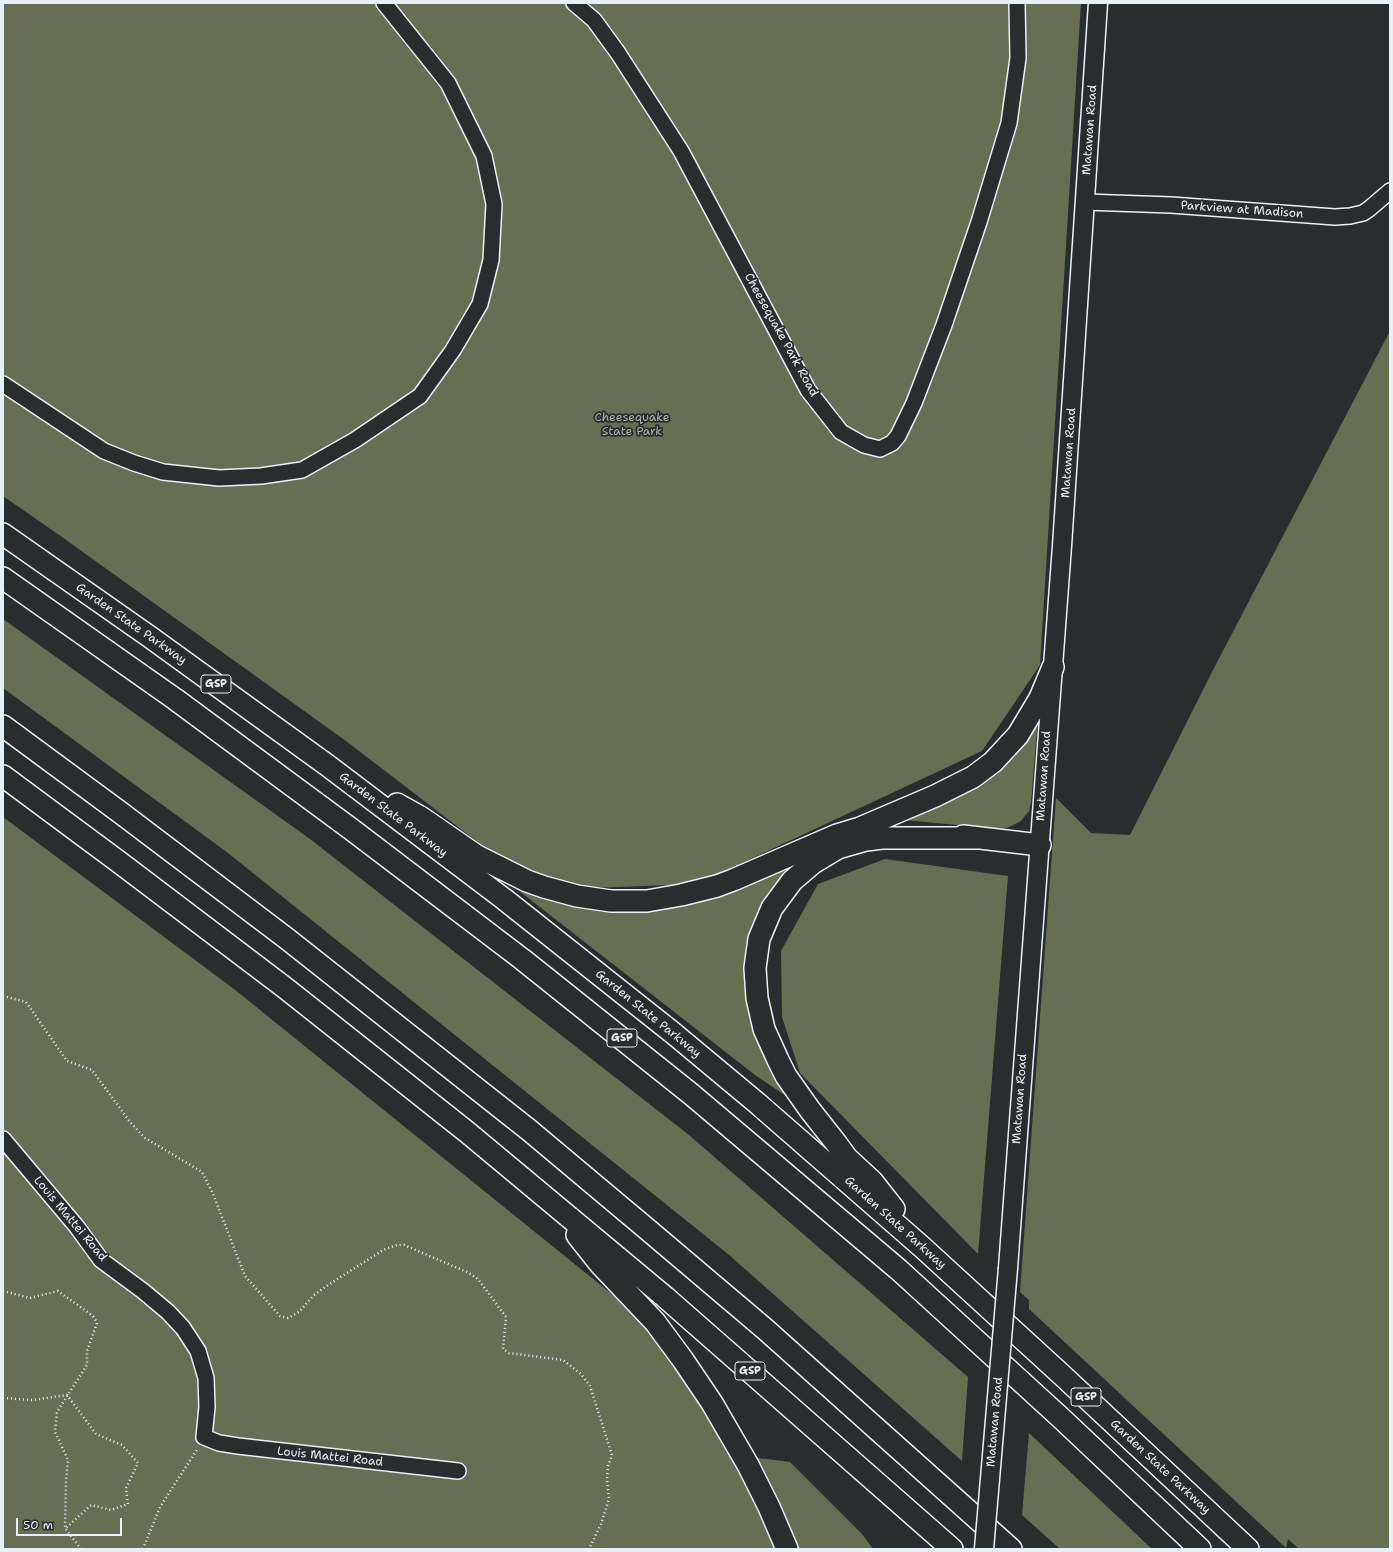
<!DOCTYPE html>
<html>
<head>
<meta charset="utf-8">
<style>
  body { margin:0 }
  #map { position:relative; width:1393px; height:1552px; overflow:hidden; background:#2a2d2e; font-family:"Shantell Sans",sans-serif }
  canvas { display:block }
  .frame { position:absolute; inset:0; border:4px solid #e8f1f8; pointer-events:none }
  .scale { position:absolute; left:16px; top:1518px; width:106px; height:18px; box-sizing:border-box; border:2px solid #e8f1f8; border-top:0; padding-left:5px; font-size:12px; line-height:14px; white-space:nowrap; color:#e8f1f8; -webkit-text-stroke:3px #2a2d2e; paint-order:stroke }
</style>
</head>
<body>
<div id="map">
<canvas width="1393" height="1552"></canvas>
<div class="frame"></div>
<div class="scale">50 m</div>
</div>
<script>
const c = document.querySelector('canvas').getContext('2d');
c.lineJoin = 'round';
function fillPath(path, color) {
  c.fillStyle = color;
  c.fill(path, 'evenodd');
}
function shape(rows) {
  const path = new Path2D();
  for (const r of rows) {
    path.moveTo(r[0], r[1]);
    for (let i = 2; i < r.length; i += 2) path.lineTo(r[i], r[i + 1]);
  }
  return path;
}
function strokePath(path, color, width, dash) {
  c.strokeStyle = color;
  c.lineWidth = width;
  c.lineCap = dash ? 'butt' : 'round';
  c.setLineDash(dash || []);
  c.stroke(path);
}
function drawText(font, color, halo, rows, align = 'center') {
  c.font = font + ' "Shantell Sans",sans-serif';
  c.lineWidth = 3.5;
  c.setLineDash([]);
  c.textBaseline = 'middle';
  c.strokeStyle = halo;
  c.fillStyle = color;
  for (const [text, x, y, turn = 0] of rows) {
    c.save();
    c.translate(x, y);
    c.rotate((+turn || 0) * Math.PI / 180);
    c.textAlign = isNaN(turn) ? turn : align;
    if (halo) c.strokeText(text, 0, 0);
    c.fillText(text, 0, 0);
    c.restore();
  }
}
const green = shape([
  [3,3,1081,3,1040,665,982,751,697,884,563,889,509,866,346,741,62,537,3,496],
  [1390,331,1390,1549,1299,1549,1288,1539,1286,1548,1029,1309,1029,1300,1020,1292,1056,798,1091,833,1130,835,1213,670],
  [3,619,310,839,689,1135,968,1377,962,1461,728,1254,228,853,3,688],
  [1038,717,1031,803,1029,811,1021,821,1007,828,999,829,905,820],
  [3,817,234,989,613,1295,690,1362,758,1458,790,1462,862,1534,873,1549,3,1549],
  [832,845,753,943,792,1100,755,1075,509,883,610,907],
  [885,859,1008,876,978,1254,800,1073,782,1017,781,951,818,884],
  [1029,1433,1152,1549,1060,1549,1022,1515]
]);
const path = shape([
  [3,996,26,1002,67,1061,92,1070,130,1122,145,1138,202,1172,213,1194,245,1276,280,1316,288,1318,299,1312,313,1296,325,1287,383,1250,397,1245,404,1245,467,1272,478,1279,506,1317,503,1349,509,1353,563,1360,581,1374,590,1386,612,1455,608,1466,607,1479,609,1499,601,1524,589,1549],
  [3,1291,30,1298,58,1291,93,1316,97,1323,87,1351,87,1365,57,1412,55,1432,68,1460,66,1481,65,1528,81,1549],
  [3,1398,32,1400,67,1395,96,1434,122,1445,138,1463,126,1488,128,1504,111,1510,91,1505,66,1528],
  [143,1549,160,1507,198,1448]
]);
const minor = shape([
  [574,3,594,20,618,53,681,151,808,390,841,432,864,445,880,449,892,443,898,436,914,403,944,325,979,222,1009,123,1018,58,1017,3],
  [1085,202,1171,205,1335,217,1350,216,1363,213,1369,209,1390,191],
  [3,384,104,451,134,463,163,472,219,478,261,476,302,470,355,440,420,396,453,350,480,304,491,260,494,204,484,156,448,83,384,3],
  [3,1139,77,1227,101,1260,143,1291,168,1312,183,1328,198,1351,206,1378,207,1407,204,1437,219,1443,238,1446,458,1471]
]);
const major = shape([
  [1008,1268,1062,546,1098,3]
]);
const highway = shape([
  [3,534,150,637,327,765,504,899,673,1033,757,1103,922,1247,1063,1376,1248,1549],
  [3,578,175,699,351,829,522,959,691,1094,899,1270,1061,1418,1200,1549],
  [3,726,121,813,286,938,529,1130,647,1229,765,1329,1011,1549],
  [3,776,119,862,284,987,467,1132,665,1297,952,1549],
  [397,804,422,818,477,856,527,881,544,887,577,896,611,901,647,901,681,895,717,886,733,880,837,835,860,828,935,796,973,777,993,762,1018,735,1040,698,1053,667],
  [963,836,1040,845],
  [894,1209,872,1181,847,1158,836,1143,810,1110,786,1076,778,1060,764,1029,757,998,755,968,759,939,772,908,792,881,813,863,838,848,866,840,882,838,977,838],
  [577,1235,600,1264,655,1322,683,1360,712,1403,748,1465,769,1507,787,1549]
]);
const majorBridge = shape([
  [984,1549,1008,1268]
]);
const shields = [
  [216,684,30],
  [622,1038,30],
  [750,1371,30],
  [1086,1397,30]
];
const shieldNames = [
  ["GSP",216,684],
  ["GSP",622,1038],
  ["GSP",750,1371],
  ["GSP",1086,1397]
];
const streetNames = [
  ["Matawan Road",1090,130,-86],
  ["Parkview at Madison",1242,210,4],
  ["Cheesequake Park Road",781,335,61],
  ["Matawan Road",1069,453,-86],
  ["Garden State Parkway",131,624,35],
  ["Matawan Road",1044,776,-86],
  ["Garden State Parkway",393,815,37],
  ["Garden State Parkway",648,1014,39],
  ["Matawan Road",1020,1099,-86],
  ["Louis Mattei Road",70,1219,50],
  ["Garden State Parkway",895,1223,42],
  ["Matawan Road",995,1422,-85],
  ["Louis Mattei Road",330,1457,6],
  ["Garden State Parkway",1160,1467,43]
];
const parkNames = [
  ["Cheesequake",632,418],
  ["State Park",632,432]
];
fillPath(green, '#676e54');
strokePath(minor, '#e8f1f8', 18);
strokePath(major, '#e8f1f8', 21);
strokePath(highway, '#e8f1f8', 24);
strokePath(path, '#e8f1f8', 2.5, [1, 3]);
strokePath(minor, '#2a2d2e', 15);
strokePath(major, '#2a2d2e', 18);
strokePath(highway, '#2a2d2e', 21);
strokePath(majorBridge, '#e8f1f8', 21, []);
strokePath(majorBridge, '#2a2d2e', 18);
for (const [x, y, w] of shields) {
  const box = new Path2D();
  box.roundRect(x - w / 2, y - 9, w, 18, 3);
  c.fillStyle = '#2a2d2e';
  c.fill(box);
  strokePath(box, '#e8f1f8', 1);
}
drawText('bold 11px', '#e8f1f8', null, shieldNames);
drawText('12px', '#e8f1f8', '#2a2d2e', streetNames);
drawText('12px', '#aeb6ae', '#2a2d2e', parkNames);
</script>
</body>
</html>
